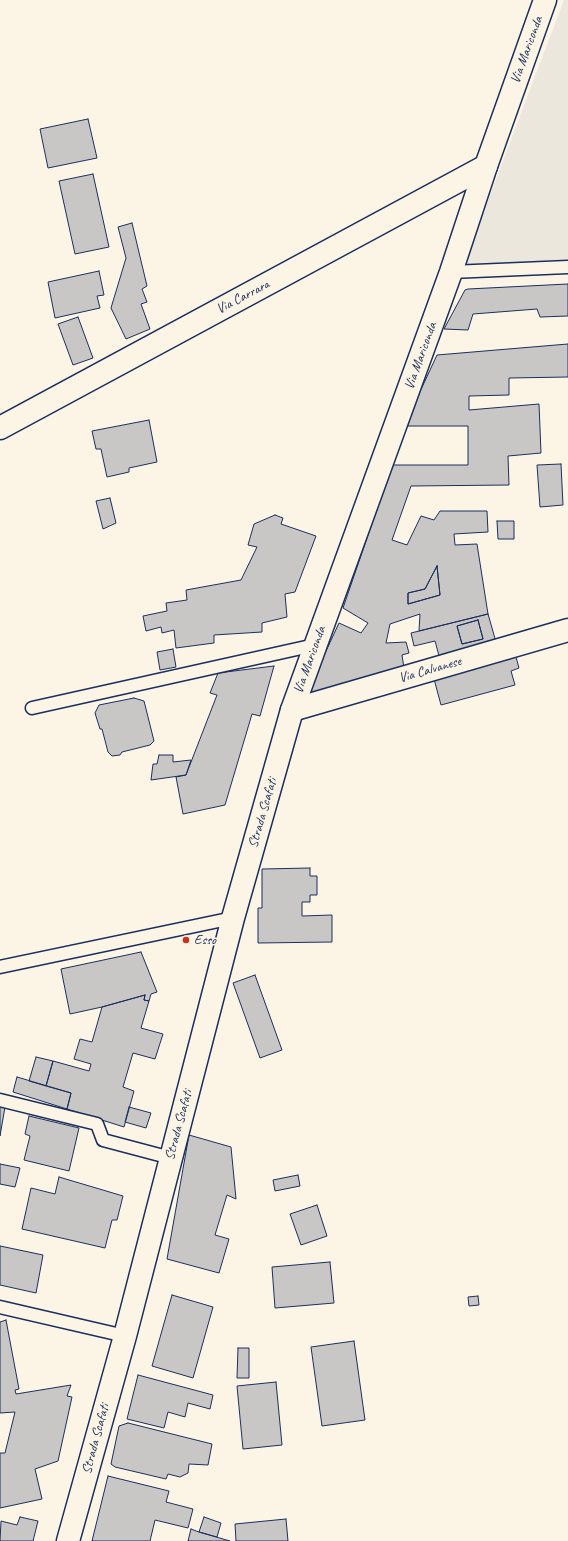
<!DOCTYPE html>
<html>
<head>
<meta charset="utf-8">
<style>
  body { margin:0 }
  canvas { display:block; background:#fcf5e5 }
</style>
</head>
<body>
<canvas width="568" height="1541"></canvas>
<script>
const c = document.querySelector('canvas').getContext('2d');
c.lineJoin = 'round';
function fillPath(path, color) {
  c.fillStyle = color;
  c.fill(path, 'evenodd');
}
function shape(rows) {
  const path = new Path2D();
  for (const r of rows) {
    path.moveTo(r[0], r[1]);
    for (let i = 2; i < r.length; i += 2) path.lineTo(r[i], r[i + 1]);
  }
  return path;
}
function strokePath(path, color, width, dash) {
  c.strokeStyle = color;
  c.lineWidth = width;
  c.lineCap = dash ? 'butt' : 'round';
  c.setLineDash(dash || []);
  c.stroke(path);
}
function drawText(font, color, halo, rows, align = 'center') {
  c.font = font + ' Caveat,sans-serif';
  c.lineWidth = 3;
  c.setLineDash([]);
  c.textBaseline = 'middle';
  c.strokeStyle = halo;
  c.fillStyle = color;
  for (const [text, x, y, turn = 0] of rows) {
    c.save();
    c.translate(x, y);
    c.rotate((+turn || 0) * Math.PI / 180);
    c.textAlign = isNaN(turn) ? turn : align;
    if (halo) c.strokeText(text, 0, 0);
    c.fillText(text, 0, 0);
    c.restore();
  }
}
const built = shape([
  [564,0,568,0,568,263,463,266]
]);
const building = shape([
  [88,119,97,158,48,168,40,129,88,119],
  [93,174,109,247,75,254,59,181,93,174],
  [132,223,147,286,142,289,147,302,141,304,150,329,126,339,111,308,126,258,118,227,132,223],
  [99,271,104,295,97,296,100,308,55,318,48,282,99,271],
  [568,284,568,316,540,317,537,309,473,314,468,330,444,329,465,290,468,289,568,284],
  [78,317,93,358,73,365,58,324,78,317],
  [568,344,568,377,509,378,509,395,469,396,469,410,539,404,541,453,508,456,509,485,411,486,392,540,407,545,421,516,434,520,440,511,487,511,488,532,454,534,455,545,477,544,488,614,419,631,420,614,390,624,386,643,406,642,409,653,402,655,405,675,312,695,307,692,339,623,361,633,368,623,343,608,392,465,468,465,468,426,404,426,437,355,568,344],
  [437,566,440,595,408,604,408,593,425,589,437,566],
  [149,420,157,462,129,468,129,472,107,477,101,449,96,449,92,431,149,420],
  [561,464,563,505,540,507,537,465,561,464],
  [110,498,116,523,103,529,96,501,110,498],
  [275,515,283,518,281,524,316,536,295,592,285,594,287,617,262,623,262,632,214,635,214,643,176,648,174,630,162,633,161,627,146,631,143,616,167,611,166,603,187,600,186,590,241,580,257,547,248,545,254,524,275,515],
  [497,521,514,521,514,539,498,539,497,521],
  [437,566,440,595,408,604,408,593,425,589,437,566],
  [488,614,496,642,441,663,435,641,414,646,411,633,488,614],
  [478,620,483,639,462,644,457,626,478,620],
  [478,620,483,639,462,644,457,626,478,620],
  [173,649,176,667,160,670,157,652,173,649],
  [516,657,519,668,511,671,515,685,441,705,434,679,516,657],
  [274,666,260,716,252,714,225,805,183,814,176,777,186,775,217,695,210,693,218,673,274,666],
  [134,698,144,701,154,741,150,745,122,752,120,755,112,756,108,752,102,729,100,729,95,713,99,705,134,698],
  [159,755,173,755,173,762,191,760,186,775,151,780,153,764,157,764,159,755],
  [310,868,310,876,317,876,317,895,310,895,310,902,302,902,302,916,332,915,332,942,258,943,258,908,262,908,262,869,310,868],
  [141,952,157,992,151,994,149,1001,144,1000,145,995,102,1007,70,1014,61,969,141,952],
  [255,975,282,1050,260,1058,233,983,255,975],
  [145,995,144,1000,149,1001,141,1028,163,1034,155,1059,133,1053,123,1087,134,1091,124,1127,67,1109,71,1093,46,1086,53,1061,89,1071,91,1064,74,1059,80,1039,92,1042,102,1007,145,995],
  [36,1057,53,1061,46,1086,29,1081,36,1057],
  [17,1077,71,1093,67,1109,13,1092,17,1077],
  [0,1106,5,1107,0,1136,0,1106],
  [129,1107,151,1113,146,1128,125,1122,129,1107],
  [29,1116,79,1128,69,1171,24,1160,30,1136,25,1134,29,1116],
  [189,1135,231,1147,236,1199,227,1195,215,1235,229,1239,219,1273,167,1259,189,1135],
  [0,1164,20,1168,15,1187,0,1184,0,1164],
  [298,1175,300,1186,275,1191,273,1180,298,1175],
  [59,1177,123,1196,117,1220,112,1220,105,1248,22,1229,31,1188,55,1194,59,1177],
  [317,1205,327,1236,301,1245,290,1214,317,1205],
  [0,1246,43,1255,36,1293,0,1285,0,1246],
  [330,1262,334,1303,275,1308,272,1267,330,1262],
  [172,1295,213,1307,193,1378,152,1366,172,1295],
  [478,1296,479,1305,469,1306,468,1297,478,1296],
  [6,1320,19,1389,15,1390,16,1394,71,1385,67,1396,72,1397,58,1461,35,1469,42,1499,0,1508,0,1453,5,1453,15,1412,0,1413,0,1322,6,1320],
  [354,1341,365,1420,322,1426,311,1347,354,1341],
  [238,1348,249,1348,249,1378,237,1378,238,1348],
  [138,1375,213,1395,210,1409,188,1403,185,1417,168,1412,164,1428,127,1419,138,1375],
  [276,1382,282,1445,243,1449,237,1386,276,1382],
  [128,1423,212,1444,208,1465,189,1464,188,1473,180,1477,168,1474,166,1479,115,1467,111,1464,119,1426,128,1423],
  [108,1476,169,1491,166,1502,193,1509,188,1528,155,1520,150,1541,92,1541,108,1476],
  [20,1517,38,1521,33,1541,0,1541,1,1521,17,1525,20,1517],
  [204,1517,221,1523,217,1537,199,1532,204,1517],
  [286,1519,288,1541,236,1541,235,1524,286,1519],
  [191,1529,199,1532,230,1541,188,1541,191,1529]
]);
const service = shape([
  [451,272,568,267],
  [32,708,315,645],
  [0,967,233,918],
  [0,1100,97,1124,103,1140,171,1158],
  [0,1307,125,1336]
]);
const minor = shape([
  [0,428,486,166],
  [292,710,568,630]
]);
const tertiary = shape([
  [68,1541,125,1336,233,918,292,710,451,272,486,166,545,0]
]);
const markers = [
  [186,940,4,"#c8321e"]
];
const streetNames = [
  ["Via Mariconda",527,50,-70],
  ["Via Carrara",243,297,-28],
  ["Via Mariconda",421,356,-70],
  ["Via Mariconda",310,660,-70],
  ["Via Calvanese",430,670,-16],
  ["Strada Scafati",263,813,-74],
  ["Strada Scafati",179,1125,-75],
  ["Strada Scafati",96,1439,-75]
];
const poiNames = [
  ["Esso",194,940]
];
fillPath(built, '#ece7dc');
fillPath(building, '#c8c7c6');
strokePath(building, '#1b2f5e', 1);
strokePath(service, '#1b2f5e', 15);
strokePath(minor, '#1b2f5e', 25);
strokePath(tertiary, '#1b2f5e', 25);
strokePath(service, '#fcf5e5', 12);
strokePath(minor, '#fcf5e5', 22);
strokePath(tertiary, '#fcf5e5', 22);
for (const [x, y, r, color] of markers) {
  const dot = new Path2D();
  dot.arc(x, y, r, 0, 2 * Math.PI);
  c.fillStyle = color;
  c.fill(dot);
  strokePath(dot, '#fcf5e5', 1.5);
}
drawText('14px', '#1b2f5e', '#fcf5e5', streetNames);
drawText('14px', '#1b2f5e', '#fcf5e5', poiNames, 'left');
</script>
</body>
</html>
